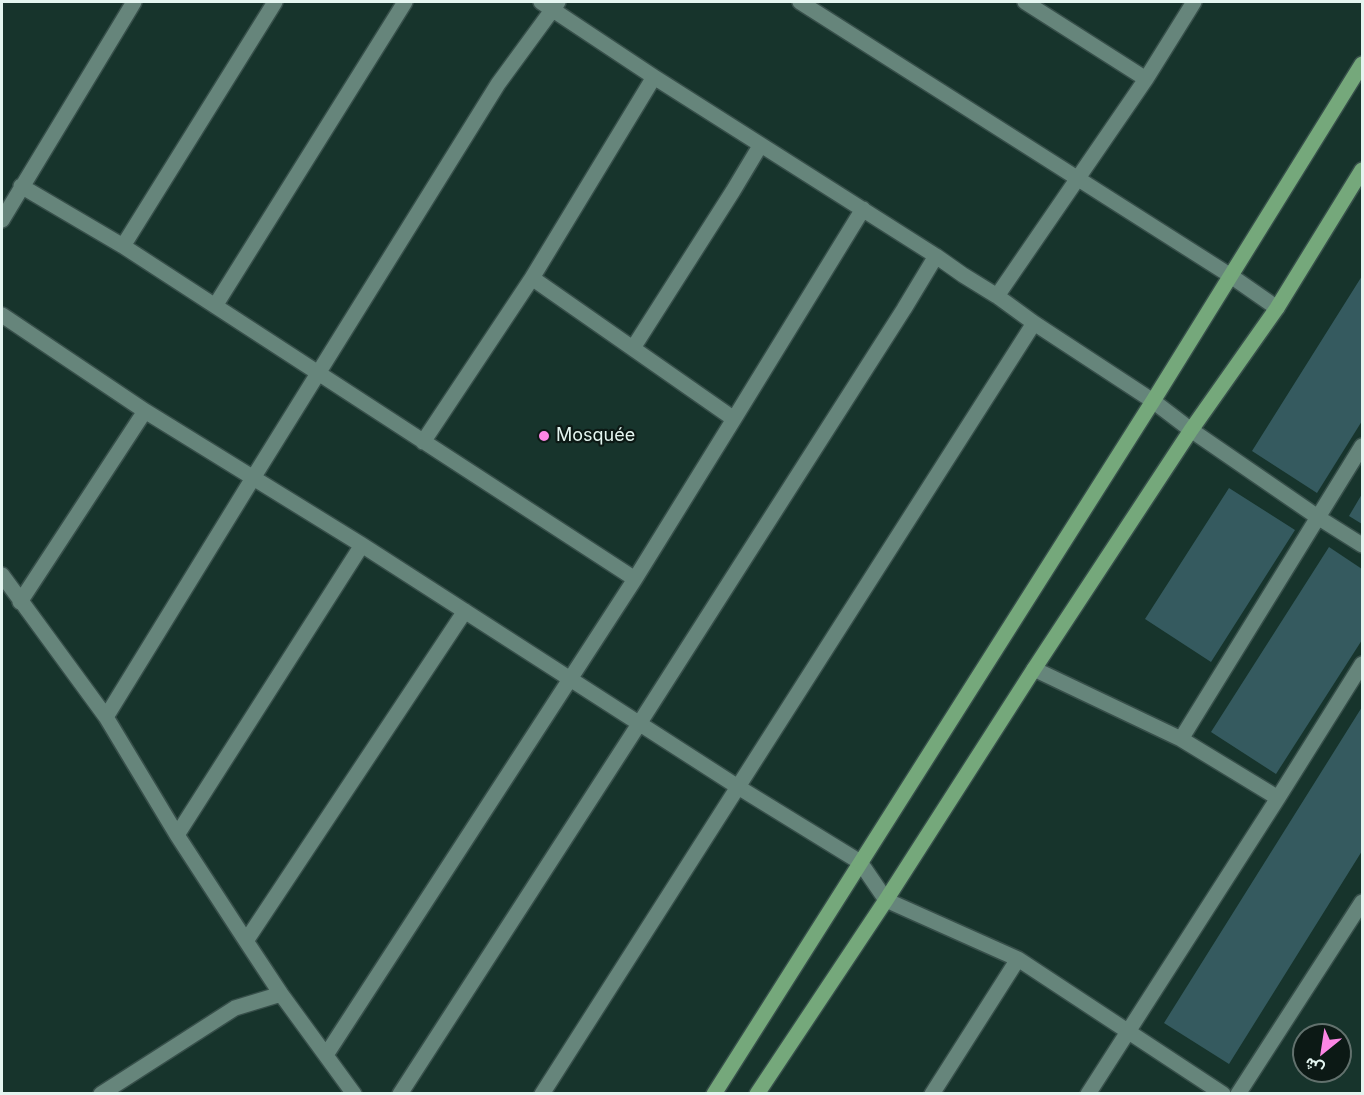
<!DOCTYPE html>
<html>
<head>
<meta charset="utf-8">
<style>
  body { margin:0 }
  #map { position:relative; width:1364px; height:1095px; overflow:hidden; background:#17342c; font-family:Inter,Vazirmatn,sans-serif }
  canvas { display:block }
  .frame { position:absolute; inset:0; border:3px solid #e4f5f0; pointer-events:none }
  .north { position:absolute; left:1292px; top:1023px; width:60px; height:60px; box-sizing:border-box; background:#0c1915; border:2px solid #62716d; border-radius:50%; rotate:210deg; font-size:16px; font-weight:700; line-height:24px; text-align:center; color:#e4f5f0 }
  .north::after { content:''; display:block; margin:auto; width:21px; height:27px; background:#fc86e4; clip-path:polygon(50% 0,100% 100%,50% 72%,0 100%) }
</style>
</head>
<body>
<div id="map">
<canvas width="1364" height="1095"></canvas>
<div class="frame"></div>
<div class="north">ش</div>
</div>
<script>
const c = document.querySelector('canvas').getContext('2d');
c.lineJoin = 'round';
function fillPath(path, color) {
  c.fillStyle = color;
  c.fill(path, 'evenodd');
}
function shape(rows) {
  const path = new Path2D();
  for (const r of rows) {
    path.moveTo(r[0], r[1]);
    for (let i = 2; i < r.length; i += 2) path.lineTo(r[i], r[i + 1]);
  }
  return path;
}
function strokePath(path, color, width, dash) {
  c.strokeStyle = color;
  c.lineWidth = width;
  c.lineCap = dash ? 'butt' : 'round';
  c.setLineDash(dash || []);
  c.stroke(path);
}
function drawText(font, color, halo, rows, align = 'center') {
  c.font = font + ' Inter,sans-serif';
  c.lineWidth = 4.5;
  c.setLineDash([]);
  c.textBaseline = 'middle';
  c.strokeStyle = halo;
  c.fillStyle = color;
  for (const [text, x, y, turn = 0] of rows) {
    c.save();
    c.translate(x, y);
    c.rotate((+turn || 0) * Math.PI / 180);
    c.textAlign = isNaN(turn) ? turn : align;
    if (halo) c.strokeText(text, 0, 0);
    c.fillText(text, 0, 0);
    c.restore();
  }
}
const building = shape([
  [1362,276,1362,421,1317,493,1252,451],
  [1229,488,1295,530,1211,662,1145,619],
  [1362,494,1362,524,1349,516],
  [1329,547,1362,569,1362,640,1276,774,1211,732],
  [1362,707,1362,851,1229,1064,1164,1023]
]);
const minor = shape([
  [541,2,654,77,936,256,963,275,997,296,1034,323,1153,401,1191,430,1319,518,1362,545],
  [800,2,1231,276,1277,308],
  [1025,2,1146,79],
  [21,186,123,246,635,579],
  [2,220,134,2],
  [123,246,275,2],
  [532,278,734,419],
  [997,296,1146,79,1194,2],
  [215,306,405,2],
  [2,315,145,411,362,545,738,787,860,862,886,900,1018,959,1223,1094],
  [633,348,733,191,760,146],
  [423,442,532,278,654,77],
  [2,575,106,717,177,835,246,941,281,994,354,1094],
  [20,602,145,411],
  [1034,669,1181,739,1278,798],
  [106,717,253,478,498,84,558,2],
  [1181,739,1362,446],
  [177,835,362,545],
  [246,941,465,611],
  [326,1055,635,579,734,419,863,209],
  [101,1094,235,1008,281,994],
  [400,1094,639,724,904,309,936,256],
  [542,1094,1034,323],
  [932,1094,1018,959],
  [1088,1094,1278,798,1362,664],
  [1238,1094,1362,902]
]);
const major = shape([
  [714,1094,1153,401,1362,64],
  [757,1094,886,900,1034,669,1191,430,1277,308,1362,170]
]);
const markers = [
  [544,436,6,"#fc86e4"]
];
const poiNames = [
  ["Mosquée",556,436]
];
fillPath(building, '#355a5f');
strokePath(minor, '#374f4a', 18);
strokePath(major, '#374f4a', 18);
strokePath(minor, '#66857b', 15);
strokePath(major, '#75a87b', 15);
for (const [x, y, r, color] of markers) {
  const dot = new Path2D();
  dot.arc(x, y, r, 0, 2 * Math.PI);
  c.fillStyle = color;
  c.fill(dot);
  strokePath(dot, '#0c1915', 2);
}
drawText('18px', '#e4f5f0', '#0c1915', poiNames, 'left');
</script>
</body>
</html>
